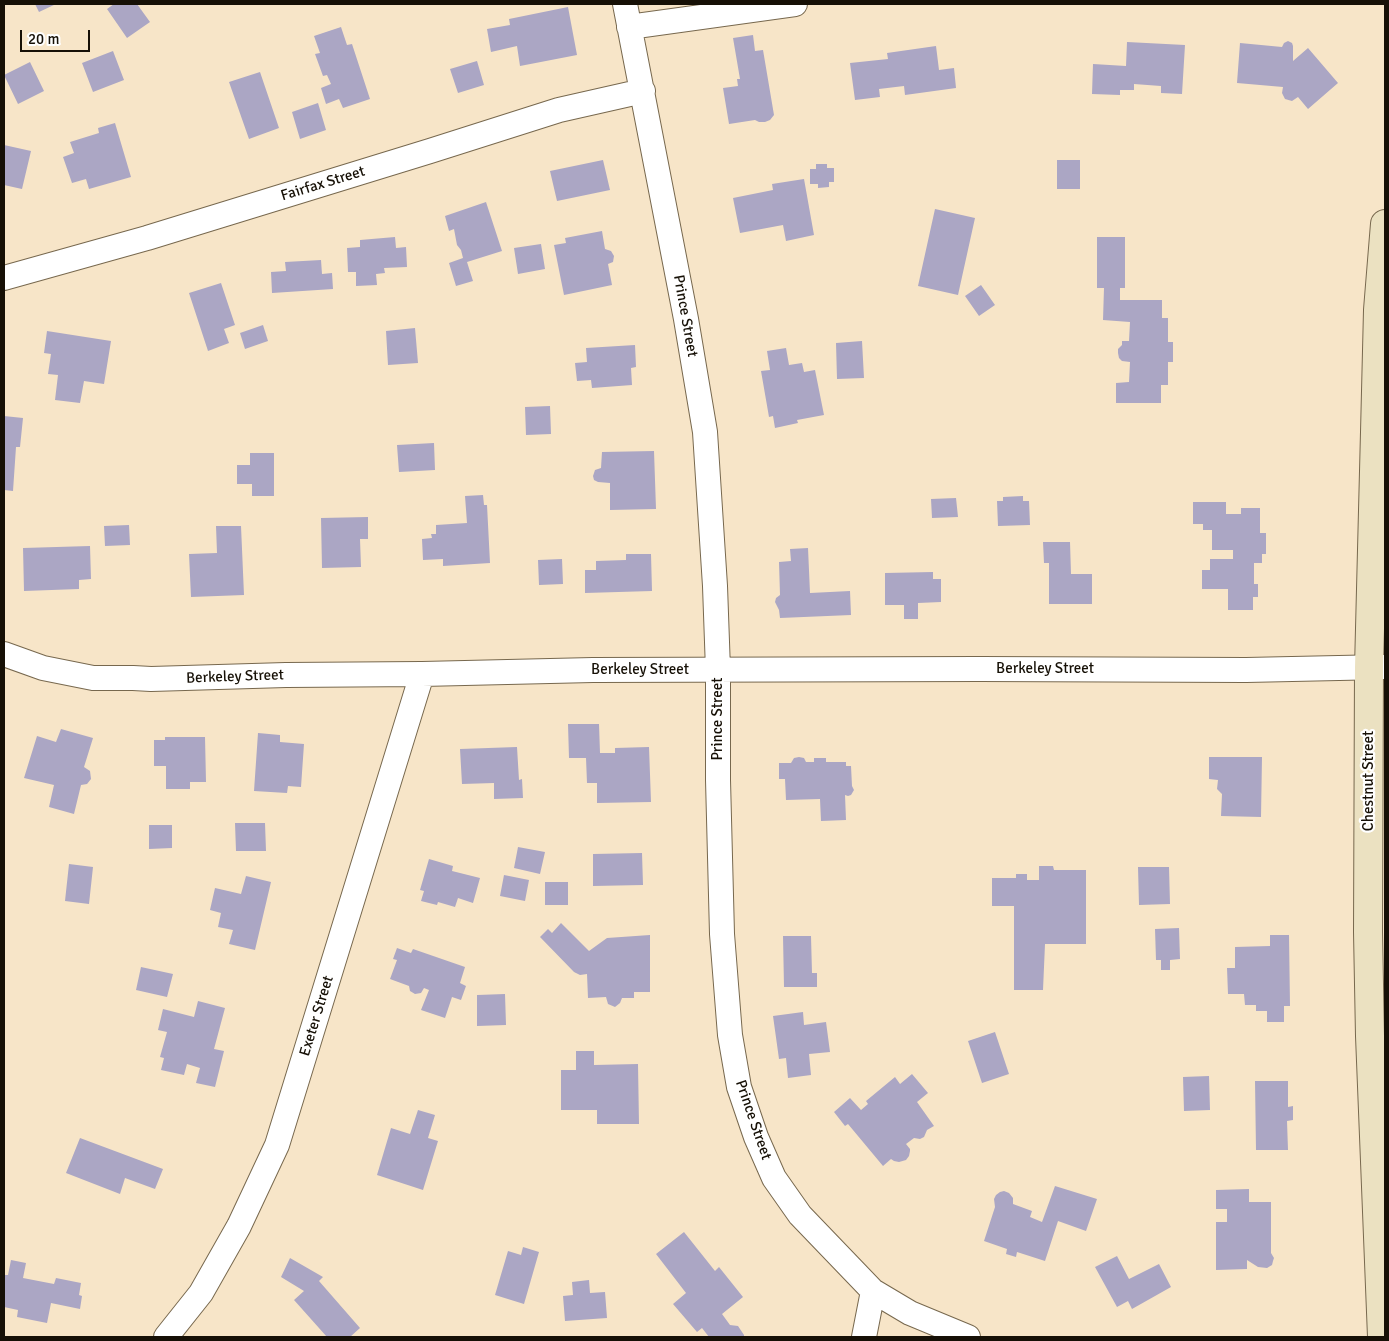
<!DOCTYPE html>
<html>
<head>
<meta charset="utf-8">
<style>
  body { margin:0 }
  #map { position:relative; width:1389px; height:1341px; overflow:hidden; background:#f7e5c8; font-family:Signika,sans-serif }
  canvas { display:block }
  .frame { position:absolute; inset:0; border:5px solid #161006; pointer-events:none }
  .scale { position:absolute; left:20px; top:30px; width:70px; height:22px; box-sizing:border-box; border:2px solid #161006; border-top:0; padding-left:6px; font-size:15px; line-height:18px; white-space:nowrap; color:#161006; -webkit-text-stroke:4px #fff; paint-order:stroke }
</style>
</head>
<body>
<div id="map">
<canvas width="1389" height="1341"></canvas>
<div class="frame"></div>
<div class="scale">20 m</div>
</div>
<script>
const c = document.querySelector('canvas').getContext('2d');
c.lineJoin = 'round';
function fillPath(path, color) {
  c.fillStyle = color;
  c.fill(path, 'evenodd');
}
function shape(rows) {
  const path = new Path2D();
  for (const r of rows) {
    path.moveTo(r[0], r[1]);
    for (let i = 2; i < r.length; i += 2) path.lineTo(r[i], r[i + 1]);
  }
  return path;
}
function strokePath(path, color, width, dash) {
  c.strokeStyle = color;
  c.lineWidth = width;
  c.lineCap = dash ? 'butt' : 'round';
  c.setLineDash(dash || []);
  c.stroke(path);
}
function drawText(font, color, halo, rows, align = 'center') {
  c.font = font + ' Signika,sans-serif';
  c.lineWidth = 4.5;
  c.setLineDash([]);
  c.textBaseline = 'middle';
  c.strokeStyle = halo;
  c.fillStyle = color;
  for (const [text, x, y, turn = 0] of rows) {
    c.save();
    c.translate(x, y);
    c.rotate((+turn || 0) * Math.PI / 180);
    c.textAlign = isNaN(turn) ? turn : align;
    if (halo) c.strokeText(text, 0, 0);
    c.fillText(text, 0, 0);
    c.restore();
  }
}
const building = shape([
  [35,4,56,4,39,12],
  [114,4,137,4,150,22,127,38,107,9],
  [568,7,577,55,520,66,517,46,491,52,487,29,510,25,509,19],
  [341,27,347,45,352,44,370,99,343,108,339,99,326,104,321,88,331,84,327,75,323,76,315,54,320,53,314,36],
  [753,35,755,51,763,50,774,115,770,120,765,122,759,122,755,120,729,124,723,88,738,86,737,79,740,79,733,38],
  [1288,41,1292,43,1293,46,1293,61,1308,48,1338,83,1308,109,1298,97,1292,101,1285,99,1282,93,1283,87,1237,83,1240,43,1282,47,1284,43],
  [1127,42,1185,45,1182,94,1161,93,1161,86,1134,84,1134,90,1120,90,1120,95,1092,94,1093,64,1126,66],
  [936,46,939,70,954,68,956,88,905,95,904,86,879,89,880,97,855,100,850,63,888,59,887,53],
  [113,51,124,80,93,92,82,63],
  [477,61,484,85,458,93,450,69],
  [30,62,44,91,18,104,4,75],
  [260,72,279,128,249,139,229,82],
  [318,103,326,130,300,139,292,112],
  [115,123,131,177,89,189,86,179,72,183,63,157,74,153,70,142,99,133,98,128],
  [4,145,31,151,22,189,4,185],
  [603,160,610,190,557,201,550,171],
  [1057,160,1080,160,1080,189,1057,189],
  [816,164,827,164,827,168,834,168,834,182,829,182,829,187,818,188,818,184,810,184,810,169,816,169],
  [804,179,814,235,786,241,783,225,740,233,733,198,773,190,772,184],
  [486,202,502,251,467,262,473,281,456,286,449,263,463,258,461,250,457,245,454,229,449,231,445,216],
  [935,209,975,218,958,295,918,286],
  [602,231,605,249,611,251,614,256,613,262,608,264,612,285,564,295,554,245,566,243,565,238],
  [395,237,396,248,406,247,407,267,384,268,385,273,376,274,377,285,356,286,356,272,348,272,347,248,360,247,360,240],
  [1097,237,1125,237,1125,288,1120,288,1120,300,1162,300,1162,318,1168,318,1168,342,1173,342,1173,362,1168,362,1168,385,1161,385,1161,403,1116,403,1116,383,1129,382,1130,362,1122,361,1119,358,1118,353,1118,349,1122,345,1122,341,1129,341,1130,322,1103,320,1104,288,1097,288],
  [541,244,545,269,518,274,514,248],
  [321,260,322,274,332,273,333,289,272,293,271,272,286,271,285,262],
  [221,283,235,325,224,329,229,343,208,351,189,293],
  [981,285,995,305,979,316,965,296],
  [263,325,268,341,245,349,240,333],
  [415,328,418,363,388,365,386,331],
  [47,331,111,341,104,384,84,381,80,403,55,400,58,375,48,374,51,354,44,353],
  [862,341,864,378,837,379,836,343],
  [635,345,636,367,631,368,632,385,592,388,591,380,577,381,575,363,587,362,586,348],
  [786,348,789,365,802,363,804,372,815,370,824,415,797,420,798,423,775,428,773,416,769,417,761,371,770,370,767,351],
  [550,406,551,434,526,435,525,407],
  [4,416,23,418,20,447,16,447,13,491,4,490],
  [434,443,435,470,399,472,397,445],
  [654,451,656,509,610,510,610,483,598,482,594,480,593,476,595,470,601,468,602,452],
  [250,453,274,453,274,496,252,496,252,484,237,484,237,465,250,465],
  [483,495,484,505,487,505,490,563,443,566,443,559,423,560,422,539,432,538,431,534,436,534,436,525,467,523,465,496],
  [1023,496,1023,501,1029,501,1030,525,998,526,997,501,1003,501,1003,497],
  [956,498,958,517,932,518,931,499],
  [1193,502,1226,502,1226,514,1241,514,1241,508,1260,508,1260,533,1266,533,1266,554,1262,554,1262,563,1254,563,1254,584,1258,584,1258,597,1253,597,1253,610,1228,610,1228,589,1202,589,1202,570,1210,570,1210,559,1233,559,1233,550,1212,550,1212,530,1203,530,1203,524,1193,524],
  [368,517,368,539,360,539,361,567,322,568,321,518],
  [129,525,130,545,105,546,104,526],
  [216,526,241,526,244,595,191,597,189,554,217,553],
  [1043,542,1070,542,1071,574,1092,574,1092,604,1049,604,1049,563,1044,563],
  [90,546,91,579,79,580,79,589,24,591,23,548],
  [808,548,810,593,850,591,851,615,780,618,779,610,775,602,776,598,780,595,779,562,791,561,790,549],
  [626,554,651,554,652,591,585,593,585,570,596,570,596,561,626,560],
  [562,559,563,584,539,585,538,560],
  [933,572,933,579,941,579,941,602,918,603,918,619,904,619,904,605,885,605,885,573],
  [568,724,599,724,600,753,615,753,615,748,649,747,651,802,597,803,597,783,587,783,586,758,569,758],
  [61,729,93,738,84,767,90,771,91,779,87,784,81,785,74,814,49,807,54,785,24,778,37,736,56,742],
  [258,733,280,735,280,742,304,744,301,787,288,786,287,793,254,791],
  [165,737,205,737,206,782,190,782,190,789,166,789,166,766,154,766,154,740,165,740],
  [517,747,519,780,522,779,523,798,494,799,494,783,462,784,460,749],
  [799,757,804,758,806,762,814,762,814,758,826,758,826,762,846,762,846,766,851,766,852,786,854,790,851,795,848,796,845,795,846,820,821,821,820,799,786,800,785,779,779,779,779,763,791,763,794,758],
  [1209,757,1262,757,1261,817,1221,816,1222,794,1217,789,1218,780,1209,779],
  [235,823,265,823,266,851,236,851],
  [149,825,172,825,172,848,149,849],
  [518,847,545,852,540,874,514,868],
  [642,853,643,885,593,886,593,854],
  [429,859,453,866,452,871,480,878,473,903,458,898,455,907,438,902,437,905,421,901,424,891,420,890],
  [69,864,93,867,89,904,65,901],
  [1039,866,1053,866,1054,870,1086,870,1086,944,1045,944,1043,990,1014,990,1014,906,992,906,992,878,1016,878,1016,874,1027,874,1027,880,1039,880],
  [1138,867,1169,867,1170,904,1139,905],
  [504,875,529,880,525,901,500,896],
  [246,876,271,882,255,950,229,944,233,930,218,927,221,913,210,910,215,888,241,894],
  [545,882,568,882,568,905,545,905],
  [561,923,589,951,607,938,650,935,650,992,634,992,634,998,622,998,620,1003,615,1007,608,1004,606,997,588,998,587,974,580,975,574,972,540,937,548,929,552,933],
  [1179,928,1180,959,1170,960,1170,970,1161,970,1161,960,1156,960,1155,929],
  [1270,935,1289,935,1290,1006,1284,1006,1284,1022,1267,1022,1267,1011,1256,1011,1256,1005,1245,1005,1244,994,1228,994,1227,968,1235,968,1235,947,1270,946],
  [783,936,811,936,812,973,817,973,817,987,784,987],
  [397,948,411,953,413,949,465,967,460,983,466,986,461,1000,452,997,445,1018,421,1010,429,990,424,988,421,993,415,994,410,991,409,986,390,979,397,960,393,959],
  [141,967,173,974,167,997,136,990],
  [505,994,506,1025,477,1026,477,995],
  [198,1001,225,1008,214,1049,224,1051,215,1087,196,1083,200,1068,187,1064,184,1075,161,1070,164,1058,160,1057,167,1032,158,1030,163,1009,194,1017],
  [803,1012,804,1025,826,1022,830,1052,809,1054,811,1075,788,1078,786,1058,779,1059,773,1016],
  [995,1032,1009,1074,982,1083,968,1041],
  [576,1051,594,1051,594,1065,638,1064,639,1124,597,1124,597,1110,561,1110,561,1070,576,1070],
  [912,1074,928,1093,917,1102,934,1126,927,1130,924,1137,920,1139,914,1138,906,1144,910,1149,910,1151,909,1156,906,1160,899,1162,894,1161,891,1159,883,1166,848,1124,845,1126,834,1112,850,1098,861,1110,868,1104,866,1101,895,1077,900,1084],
  [1209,1076,1210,1110,1184,1111,1183,1077],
  [1255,1081,1288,1081,1288,1107,1293,1106,1293,1120,1287,1121,1288,1150,1256,1150],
  [418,1110,435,1115,428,1138,438,1141,423,1190,377,1175,391,1128,410,1134],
  [80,1138,163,1169,155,1189,125,1178,120,1194,66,1173],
  [1055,1186,1097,1199,1086,1231,1058,1221,1045,1261,1017,1252,1016,1257,1006,1254,1007,1249,984,1241,995,1207,994,1199,996,1195,1000,1192,1004,1191,1009,1193,1013,1198,1013,1204,1032,1211,1030,1217,1042,1222],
  [1249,1189,1249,1202,1271,1202,1271,1253,1274,1258,1273,1261,1272,1265,1267,1268,1258,1267,1247,1260,1247,1269,1216,1270,1216,1222,1227,1222,1227,1209,1216,1209,1216,1190],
  [684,1232,715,1271,719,1267,743,1297,722,1314,730,1325,738,1326,744,1335,744,1337,709,1337,702,1328,697,1332,673,1304,686,1293,656,1254],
  [523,1247,539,1252,524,1304,495,1295,508,1251,521,1255],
  [1117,1256,1129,1279,1159,1264,1171,1287,1132,1309,1128,1301,1117,1307,1095,1267],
  [290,1258,323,1277,319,1281,360,1328,350,1337,327,1337,294,1300,304,1291,281,1277],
  [11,1260,26,1263,23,1278,54,1284,56,1278,81,1283,79,1295,82,1296,80,1309,51,1303,47,1323,17,1317,18,1310,4,1307,4,1280,5,1275,8,1275],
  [589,1280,590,1293,605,1292,607,1318,565,1321,563,1296,573,1295,572,1282]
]);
const street = shape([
  [625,4,686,319,705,432,715,586,718,670,718,780,722,934,730,1035,739,1087,756,1137,774,1178,800,1215,873,1291,910,1313,968,1337],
  [629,27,795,4],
  [4,278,147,238,430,151,559,110,643,91],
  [4,654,43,668,93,678,133,678,151,679,286,675,422,674,593,670,980,669,1246,670,1385,667],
  [166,1337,201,1293,239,1226,277,1145,422,674],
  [864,1337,873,1291]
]);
const secondary = shape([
  [1382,1337,1370,1036,1368,932,1369,668,1375,432,1378,310,1385,224]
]);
const streetNames = [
  ["Fairfax Street",323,184,-17],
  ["Prince Street",685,316,80],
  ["Berkeley Street",1045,669],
  ["Berkeley Street",640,670],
  ["Berkeley Street",235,677,-2],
  ["Prince Street",718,719,-90],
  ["Chestnut Street",1369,781,-90],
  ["Exeter Street",317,1016,-73],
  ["Prince Street",753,1120,71]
];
fillPath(building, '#aba6c4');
strokePath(street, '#77684e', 26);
strokePath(secondary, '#77684e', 30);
strokePath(street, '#fff', 24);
strokePath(secondary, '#ebe1c1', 28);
drawText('15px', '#161006', '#fff', streetNames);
</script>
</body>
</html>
